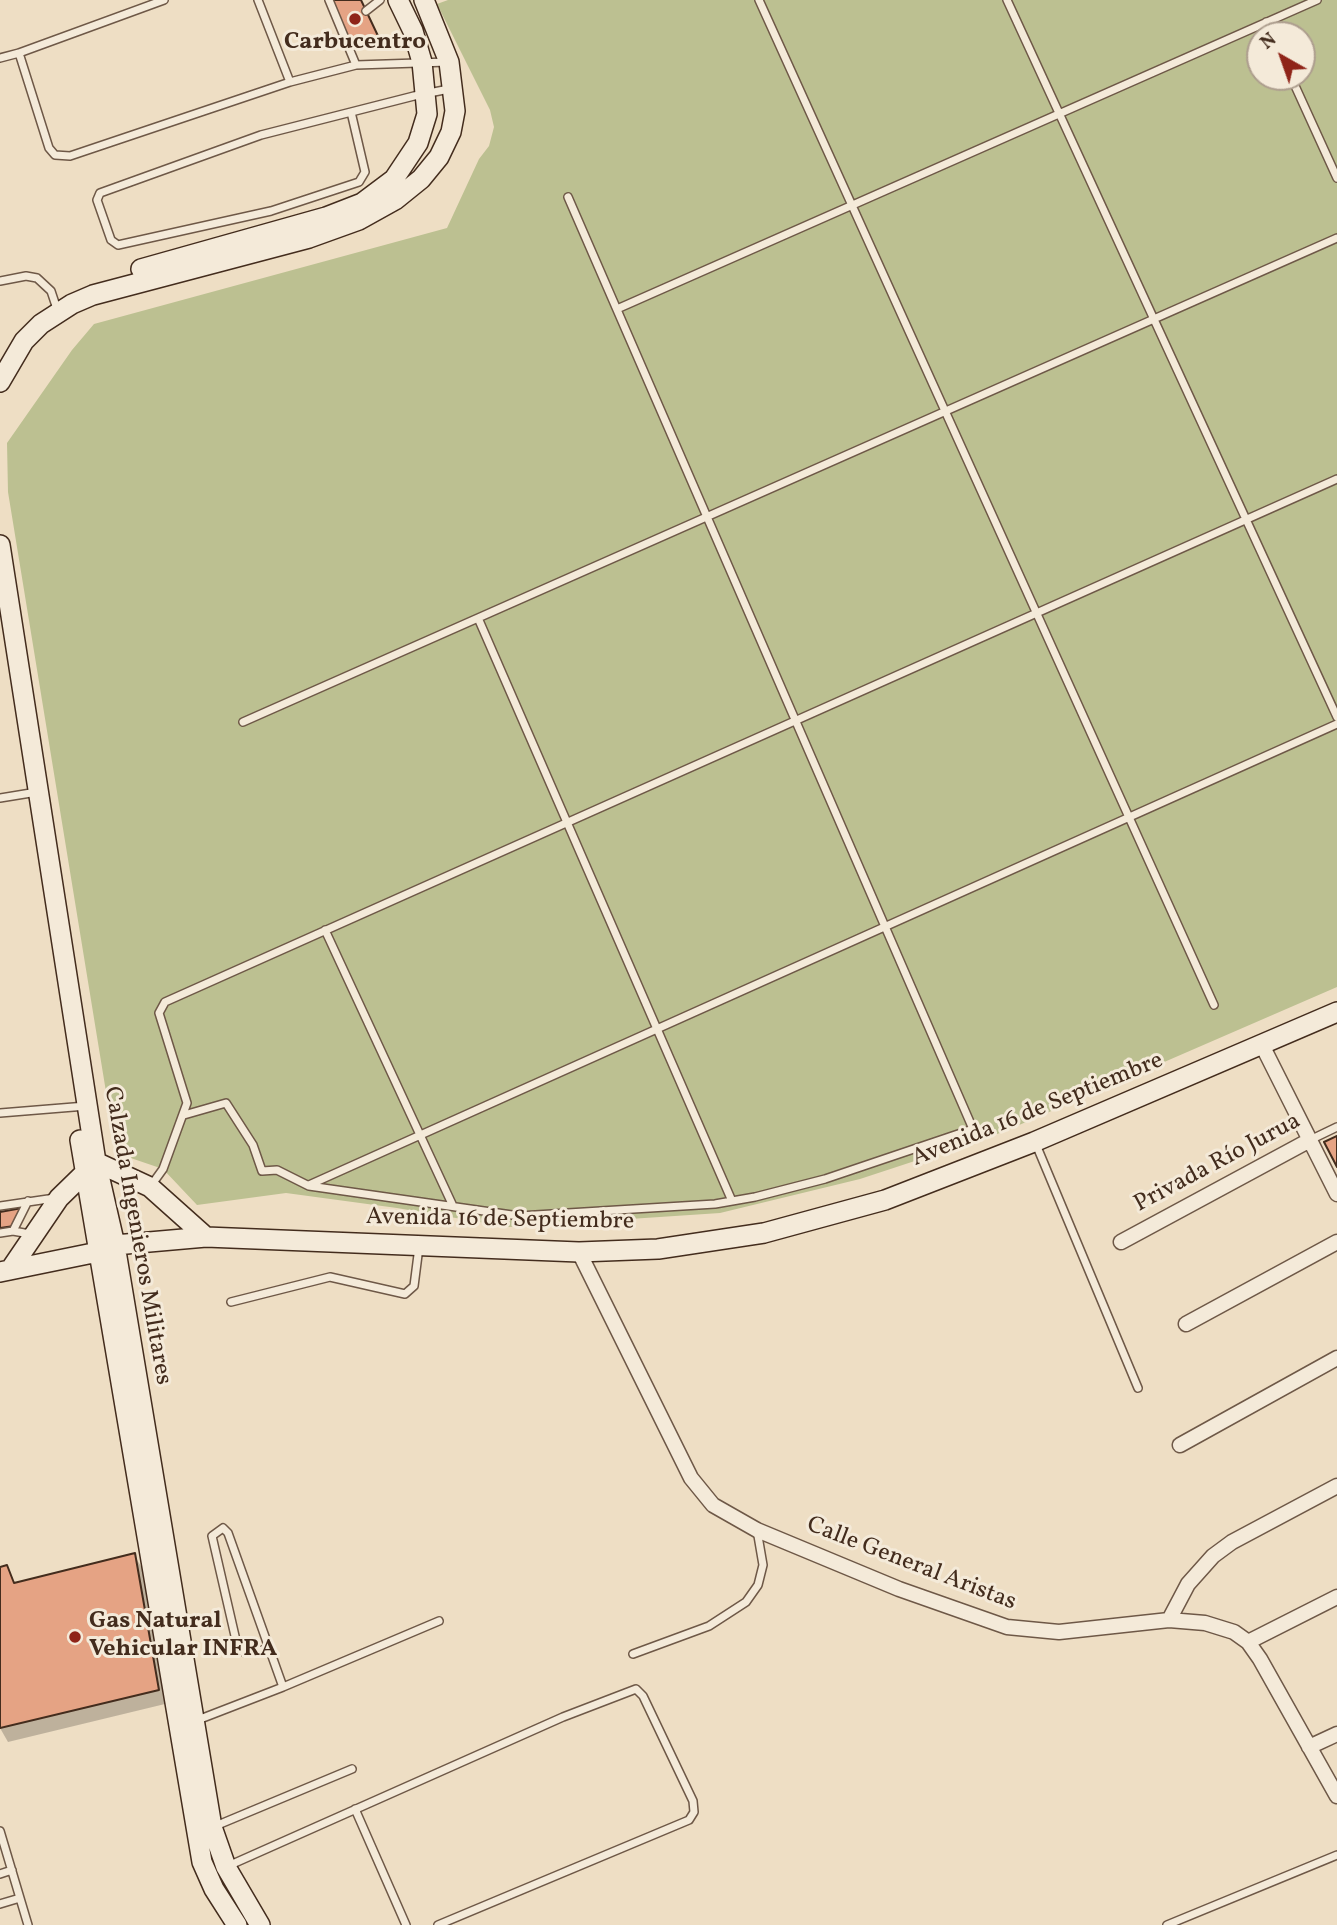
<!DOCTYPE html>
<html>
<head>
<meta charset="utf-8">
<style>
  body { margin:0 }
  #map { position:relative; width:1337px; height:1925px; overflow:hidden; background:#eedec4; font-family:Vollkorn,serif }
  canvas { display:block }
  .north { position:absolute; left:1246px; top:21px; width:70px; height:70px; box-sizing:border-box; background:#f4ead9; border:2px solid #ad9e8e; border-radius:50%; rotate:320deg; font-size:19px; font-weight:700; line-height:28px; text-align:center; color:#432c1d }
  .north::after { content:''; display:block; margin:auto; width:24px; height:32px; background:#8f2418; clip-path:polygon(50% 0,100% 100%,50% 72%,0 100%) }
</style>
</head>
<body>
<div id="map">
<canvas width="1337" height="1925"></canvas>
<div class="north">N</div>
</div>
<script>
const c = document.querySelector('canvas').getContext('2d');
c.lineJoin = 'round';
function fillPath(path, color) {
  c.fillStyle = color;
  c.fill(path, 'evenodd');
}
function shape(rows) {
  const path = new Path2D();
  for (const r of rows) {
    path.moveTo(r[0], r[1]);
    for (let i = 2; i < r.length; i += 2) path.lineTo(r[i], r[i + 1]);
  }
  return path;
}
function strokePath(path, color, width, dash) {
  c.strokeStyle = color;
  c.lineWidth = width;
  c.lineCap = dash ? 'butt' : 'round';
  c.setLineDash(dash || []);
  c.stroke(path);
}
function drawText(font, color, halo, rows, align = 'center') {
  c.font = font + ' Vollkorn,serif';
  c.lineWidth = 6;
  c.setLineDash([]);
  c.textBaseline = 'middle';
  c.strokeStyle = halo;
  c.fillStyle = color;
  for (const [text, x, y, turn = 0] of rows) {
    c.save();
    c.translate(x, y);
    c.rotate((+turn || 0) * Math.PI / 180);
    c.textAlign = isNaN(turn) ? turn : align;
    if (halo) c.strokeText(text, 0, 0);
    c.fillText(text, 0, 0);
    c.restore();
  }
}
const green = shape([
  [448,0,1337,0,1337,987,1003,1132,860,1179,720,1213,509,1227,397,1208,286,1193,197,1205,163,1169,116,1153,8,492,7,443,72,350,94,324,447,228,479,159,489,146,494,127,490,110,437,4],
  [1260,35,1302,35,1302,77,1260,77]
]);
const shadow = shape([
  [334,0,360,0,378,41,356,50],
  [134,1555,142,1568,165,1704,8,1742,0,1728,0,1569,6,1567,15,1585]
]);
const building = shape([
  [332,0,361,0,379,38,353,49,332,0],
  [1337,1136,1337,1167,1324,1142,1337,1136],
  [22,1208,14,1226,0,1228,0,1212,22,1208],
  [135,1553,159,1690,0,1728,0,1567,7,1565,14,1583,135,1553]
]);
const lane = shape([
  [164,0,19,53,49,148,55,155,70,156,290,82,356,65,448,62],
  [258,0,290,82],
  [329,0,356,65],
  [759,0,1214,1005],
  [1007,0,1337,717],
  [366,11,380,0],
  [1266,22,1272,35],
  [0,58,19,53],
  [1291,77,1337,178],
  [351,112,365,172,359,182,271,211,118,245,111,240,97,200,100,193,261,135,414,96,449,89],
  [0,281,26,276,37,278,51,291,58,312],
  [617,309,1317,0],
  [478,618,732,1201],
  [243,722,1337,238],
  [0,798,37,792],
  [325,930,453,1206],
  [0,1113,86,1106],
  [184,1115,226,1103,253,1145,262,1171,277,1170,309,1186,519,1216,715,1204,755,1197,825,1179,973,1129,568,197],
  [1310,1140,1337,1127],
  [1035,1142,1138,1388],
  [309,1185,1337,724],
  [150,1187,163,1169,187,1103,159,1013,165,1002,1337,479],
  [0,1206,55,1198],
  [13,1231,28,1201],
  [0,1233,13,1231,30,1234],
  [231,1302,330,1277,405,1294,414,1286,419,1247],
  [269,1649,245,1653,238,1649,212,1536,223,1528,228,1533,283,1687],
  [633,1654,709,1626,746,1602,758,1585,763,1565,757,1530],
  [195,1721,283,1687,439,1621],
  [355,1809,406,1925],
  [213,1827,352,1769],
  [0,1831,28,1925],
  [228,1866,563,1717,636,1689,643,1696,693,1801,694,1812,689,1820,438,1925],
  [0,1874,12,1870],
  [0,1904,20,1898],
  [1167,1925,1337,1855]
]);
const street = shape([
  [1262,1045,1337,1194],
  [1121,1242,1310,1140],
  [579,1252,691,1478,713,1505,757,1530,899,1589,1007,1627,1059,1632,1169,1620,1205,1623,1234,1632,1248,1642,1260,1659,1337,1796],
  [1186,1324,1337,1242],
  [1180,1445,1337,1358],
  [1169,1620,1188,1584,1213,1556,1232,1542,1337,1486],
  [1248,1642,1337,1597],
  [1309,1747,1337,1734]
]);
const secondary = shape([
  [141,269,326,217,362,203,394,179,418,143,427,114,422,62,413,31,398,0],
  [0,382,24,341,41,324,72,304,93,295,309,238,359,220,395,200,421,179,439,157,451,132,455,111,449,62,424,0],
  [0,545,96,1162,115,1245,212,1827,226,1867,260,1925],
  [80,1140,202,1862,214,1889,237,1925],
  [10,1270,59,1198,96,1162,150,1187,206,1237],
  [0,1272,98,1252,115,1245,206,1237,579,1252,658,1249,764,1233,885,1200,1034,1142,1337,1012]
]);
const markers = [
  [355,19,7,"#8f2418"],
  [75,1637,7,"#8f2418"]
];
const poiNames = [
  ["Carbucentro",355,44],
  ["Gas Natural",89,1623,"left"],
  ["Vehicular INFRA",89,1651,"left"]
];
const streetNames = [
  ["Avenida 16 de Septiembre",1038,1111,-22],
  ["Privada Río Jurua",1218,1164,-28],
  ["Avenida 16 de Septiembre",500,1221,1],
  ["Calzada Ingenieros Militares",136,1236,80],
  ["Calle General Aristas",911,1565,21]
];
fillPath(green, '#bcc091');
fillPath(shadow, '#0003');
fillPath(building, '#e5a384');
strokePath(building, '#432c1d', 2);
strokePath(lane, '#6e5847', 10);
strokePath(street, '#6e5847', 17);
strokePath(secondary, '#432c1d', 22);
strokePath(lane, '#f4ead9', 7);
strokePath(street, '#f4ead9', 14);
strokePath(secondary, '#f4ead9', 19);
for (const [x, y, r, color] of markers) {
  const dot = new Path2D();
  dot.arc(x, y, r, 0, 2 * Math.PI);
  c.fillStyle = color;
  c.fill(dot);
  strokePath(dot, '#f4ead9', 2.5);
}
drawText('bold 24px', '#432c1d', '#f4ead9', poiNames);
drawText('24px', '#432c1d', '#f4ead9', streetNames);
</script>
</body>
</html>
